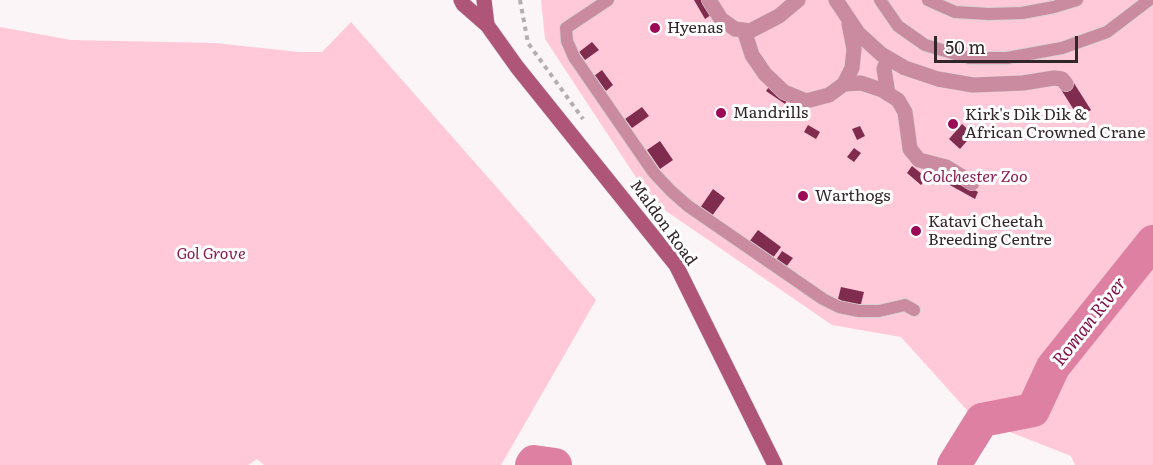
<!DOCTYPE html>
<html>
<head>
<meta charset="utf-8">
<style>
  body { margin:0 }
  #map { position:relative; width:1153px; height:465px; overflow:hidden; background:#fcf5f7; font-family:Literata,serif }
  canvas { display:block }
  .scale { position:absolute; left:934px; top:36px; width:144px; height:27px; box-sizing:border-box; border:3px solid #33262a; border-top:0; padding-left:8px; font-size:18px; line-height:21px; white-space:nowrap; color:#33262a; -webkit-text-stroke:4px #fff; paint-order:stroke }
</style>
</head>
<body>
<div id="map">
<canvas width="1153" height="465"></canvas>
<div class="scale">50 m</div>
</div>
<script>
const c = document.querySelector('canvas').getContext('2d');
c.lineJoin = 'round';
function fillPath(path, color) {
  c.fillStyle = color;
  c.fill(path, 'evenodd');
}
function shape(rows) {
  const path = new Path2D();
  for (const r of rows) {
    path.moveTo(r[0], r[1]);
    for (let i = 2; i < r.length; i += 2) path.lineTo(r[i], r[i + 1]);
  }
  return path;
}
function strokePath(path, color, width, dash) {
  c.strokeStyle = color;
  c.lineWidth = width;
  c.lineCap = dash ? 'butt' : 'round';
  c.setLineDash(dash || []);
  c.stroke(path);
}
function drawText(font, color, halo, rows, align = 'center') {
  c.font = font + ' Literata,serif';
  c.lineWidth = 6;
  c.setLineDash([]);
  c.textBaseline = 'middle';
  c.strokeStyle = halo;
  c.fillStyle = color;
  for (const [text, x, y, turn = 0] of rows) {
    c.save();
    c.translate(x, y);
    c.rotate((+turn || 0) * Math.PI / 180);
    c.textAlign = isNaN(turn) ? turn : align;
    if (halo) c.strokeText(text, 0, 0);
    c.fillText(text, 0, 0);
    c.restore();
  }
}
const green = shape([
  [541,0,1153,0,1153,465,1075,465,1071,456,974,418,901,337,832,325,666,211,641,185,545,39],
  [351,22,596,300,501,465,264,465,257,459,248,465,0,465,0,27,71,40,215,43,299,52,322,52]
]);
const river = shape([
  [532,465,534,462,555,465],
  [954,465,982,420,1033,410,1053,367,1153,242]
]);
const building = shape([
  [694,0,702,0,711,15,705,19],
  [592,42,599,50,585,60,579,52],
  [602,70,613,85,606,91,594,76],
  [1072,80,1091,110,1079,118,1060,88],
  [771,84,789,98,785,104,766,91],
  [642,107,649,116,632,128,625,119],
  [962,124,973,134,960,149,949,139],
  [808,125,820,132,816,139,804,132],
  [860,126,865,136,857,140,852,129],
  [660,141,673,160,660,169,647,150],
  [854,148,861,153,854,162,847,157],
  [912,166,927,178,921,185,907,173],
  [952,177,978,192,975,199,948,184],
  [713,189,725,198,712,216,700,208],
  [758,230,781,247,772,259,749,242],
  [782,251,793,258,786,267,776,260],
  [841,287,864,292,860,308,837,303]
]);
const path = shape([
  [520,0,528,43,583,119]
]);
const service = shape([
  [608,0,566,28,567,41,574,57,654,173,671,191,688,206,823,299,839,307,859,311,879,311,905,305,914,310],
  [880,0,898,26,925,45,969,58,1007,58,1062,48,1107,32,1149,0],
  [928,0,955,12,989,14,1022,13,1054,7,1077,0]
]);
const pedestrian = shape([
  [709,0,721,19,735,29,750,31,779,16,798,0],
  [836,0,858,33,881,54,905,68,938,79,973,85,1023,83,1054,78,1062,79,1066,84],
  [744,30,752,55,765,74,784,92,806,101,829,95,844,84,852,68,854,49,849,24],
  [888,58,884,69,888,94],
  [844,84,861,83,882,90,898,100,905,112,910,149,919,160,946,167,972,183]
]);
const secondary = shape([
  [461,0,463,4,487,25,517,67,676,265,775,465],
  [484,0,487,25]
]);
const markers = [
  [655,28,6,"#9b0856"],
  [721,113,6,"#9b0856"],
  [953,124,6,"#9b0856"],
  [803,196,6,"#9b0856"],
  [916,231,6,"#9b0856"]
];
const poiNames = [
  ["Hyenas",667,28],
  ["Mandrills",733,113],
  ["Kirk's Dik Dik &",965,115],
  ["African Crowned Crane",965,133],
  ["Warthogs",815,196],
  ["Katavi Cheetah",928,222],
  ["Breeding Centre",928,240]
];
const parkNames = [
  ["Colchester Zoo",975,177],
  ["Gol Grove",211,254]
];
const streetNames = [
  ["Maldon Road",663,223,54]
];
const waterNames = [
  ["Roman River",1090,322,-52]
];
fillPath(green, '#ffc9da');
strokePath(river, '#de80a2', 34);
fillPath(building, '#802c4f');
strokePath(service, '#d8d0d2', 14);
strokePath(pedestrian, '#d8d0d2', 16);
strokePath(secondary, '#d8d0d2', 16);
strokePath(path, '#b6adb0', 4, [4.5, 4.5]);
strokePath(service, '#ca8ba0', 12);
strokePath(pedestrian, '#ca8ba0', 15);
strokePath(secondary, '#af5577', 15);
for (const [x, y, r, color] of markers) {
  const dot = new Path2D();
  dot.arc(x, y, r, 0, 2 * Math.PI);
  c.fillStyle = color;
  c.fill(dot);
  strokePath(dot, '#fff', 2);
}
drawText('16px', '#33262a', '#fff', poiNames, 'left');
drawText('italic 16px', '#8a1b4f', '#fff', parkNames);
drawText('16px', '#33262a', '#fff', streetNames);
drawText('italic 18px', '#7f0c46', '#fff', waterNames);
</script>
</body>
</html>
